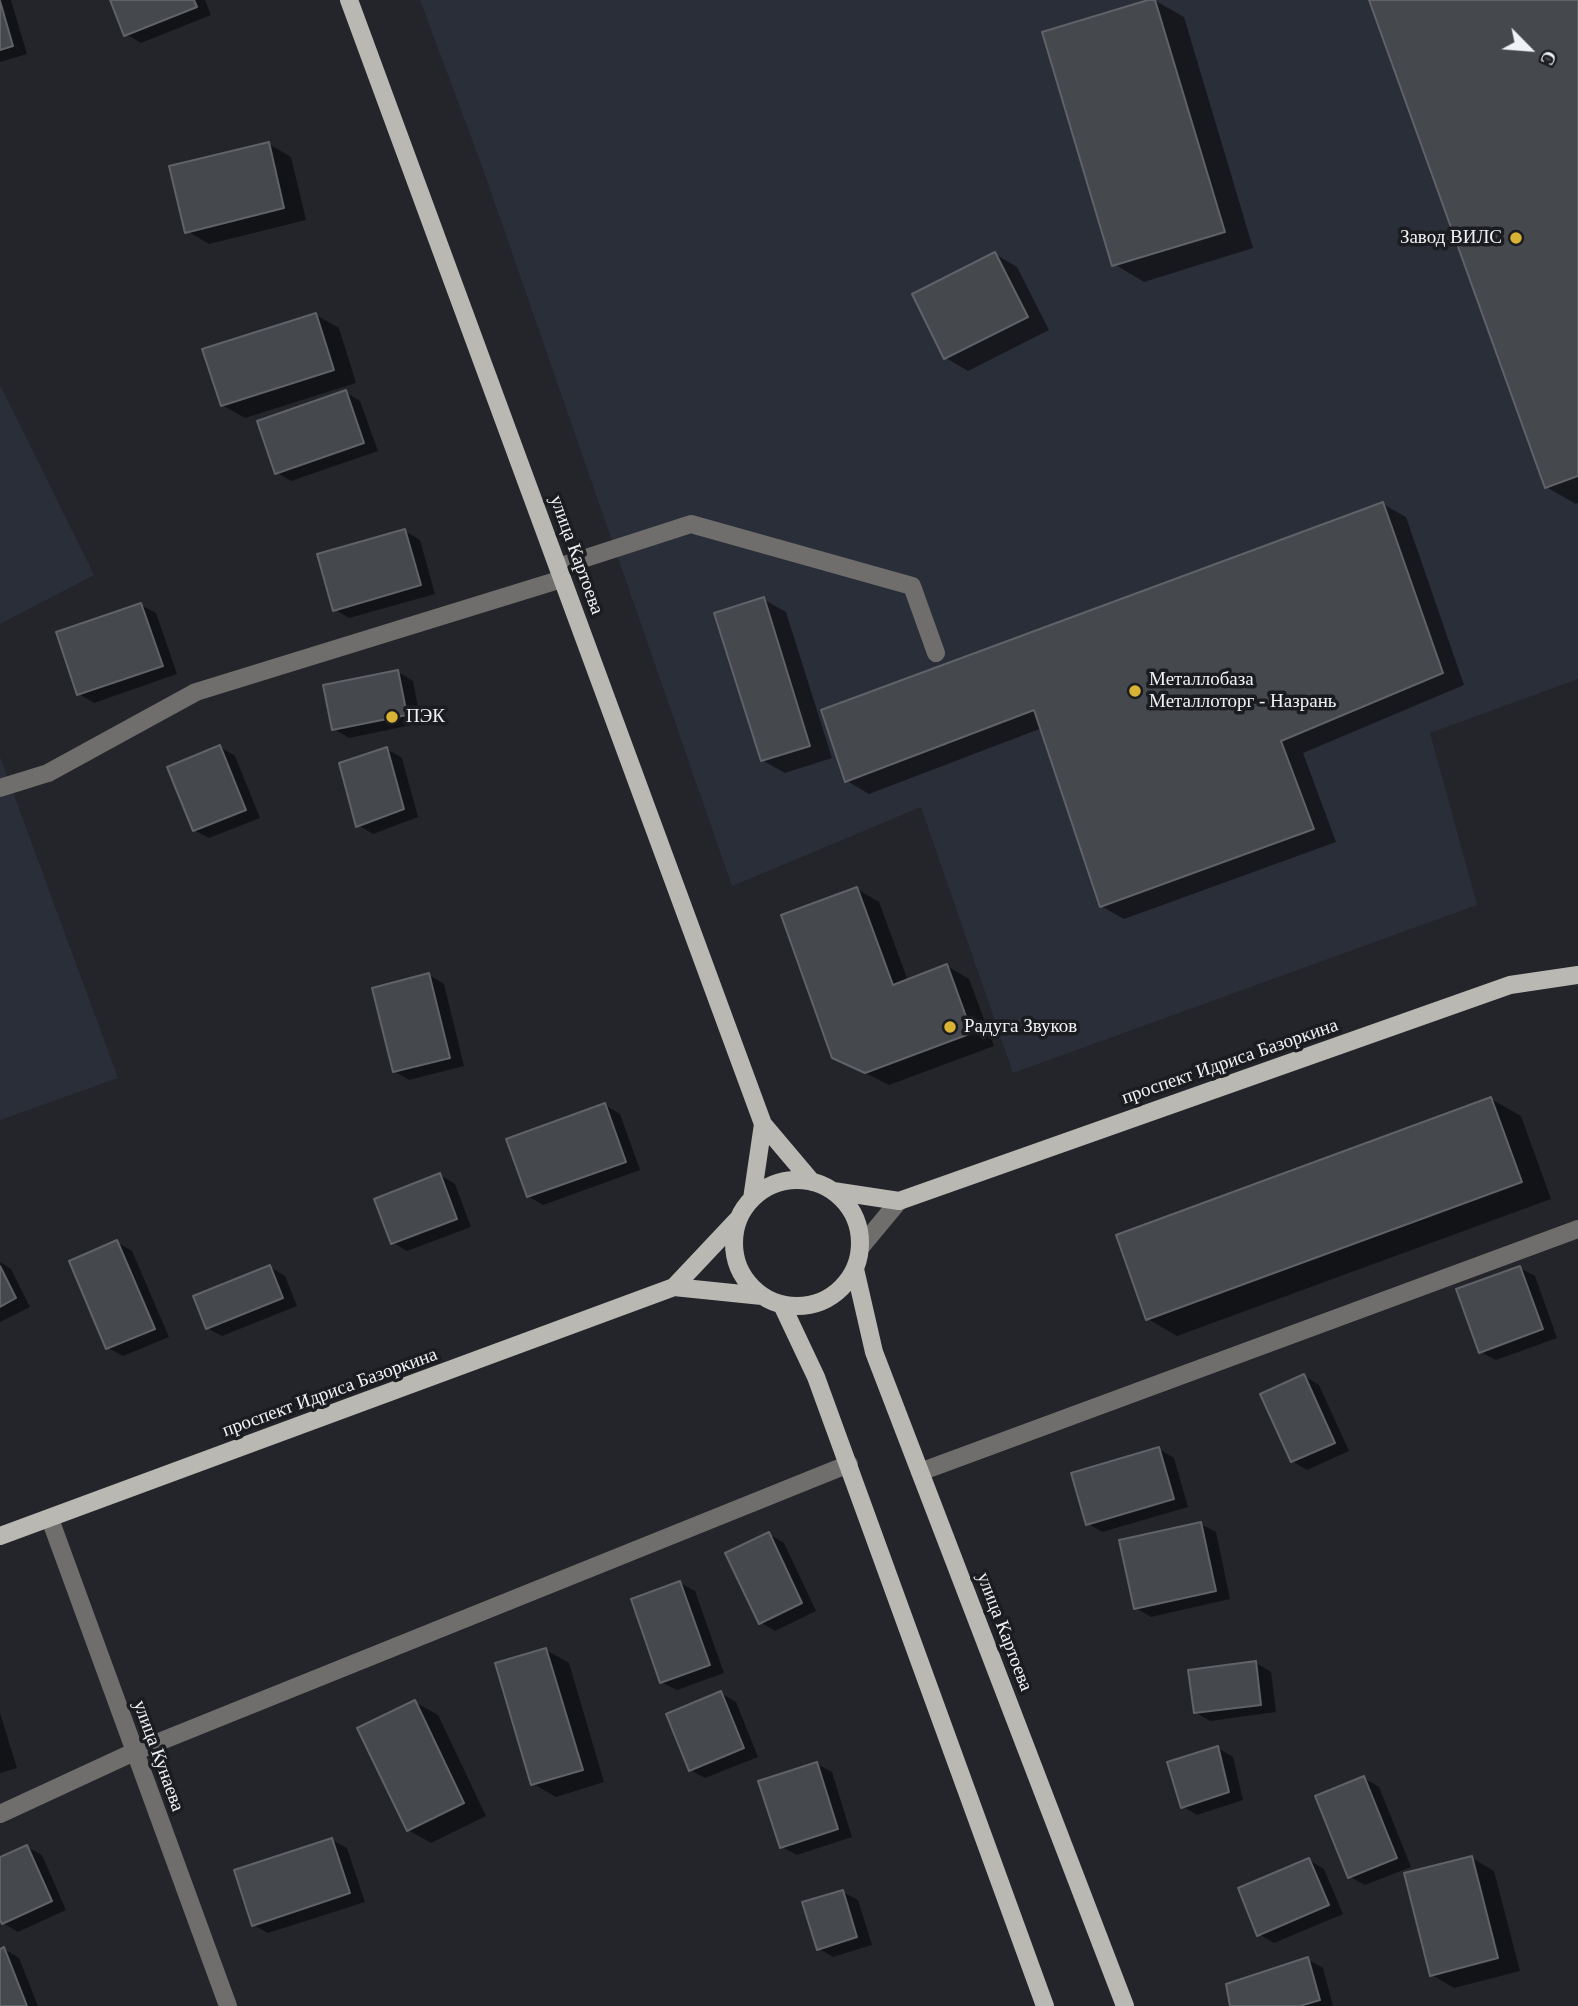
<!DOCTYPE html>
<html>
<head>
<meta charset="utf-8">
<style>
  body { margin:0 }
  #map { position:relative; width:1578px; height:2006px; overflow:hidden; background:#23252a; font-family:"Times New Roman",serif }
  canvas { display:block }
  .north { position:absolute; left:1494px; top:14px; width:70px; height:70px; -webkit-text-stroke:5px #1a1c20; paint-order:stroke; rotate:115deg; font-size:19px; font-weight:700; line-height:28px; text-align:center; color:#f1f2f5 }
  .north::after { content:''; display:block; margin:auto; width:24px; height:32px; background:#f1f2f5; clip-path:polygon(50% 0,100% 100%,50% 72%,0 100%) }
</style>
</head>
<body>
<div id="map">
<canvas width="1578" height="2006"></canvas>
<div class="north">С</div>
</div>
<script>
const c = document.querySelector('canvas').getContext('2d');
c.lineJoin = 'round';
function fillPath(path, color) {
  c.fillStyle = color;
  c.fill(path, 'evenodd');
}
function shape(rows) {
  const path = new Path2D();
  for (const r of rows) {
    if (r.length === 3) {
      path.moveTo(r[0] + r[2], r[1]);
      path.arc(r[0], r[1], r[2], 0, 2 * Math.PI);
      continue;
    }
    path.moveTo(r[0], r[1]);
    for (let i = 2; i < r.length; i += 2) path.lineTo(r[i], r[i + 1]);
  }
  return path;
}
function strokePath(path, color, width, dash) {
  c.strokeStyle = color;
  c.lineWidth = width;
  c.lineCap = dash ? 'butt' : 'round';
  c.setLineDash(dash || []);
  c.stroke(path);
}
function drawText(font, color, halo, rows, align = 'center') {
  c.font = font + ' "Times New Roman",serif';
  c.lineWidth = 7;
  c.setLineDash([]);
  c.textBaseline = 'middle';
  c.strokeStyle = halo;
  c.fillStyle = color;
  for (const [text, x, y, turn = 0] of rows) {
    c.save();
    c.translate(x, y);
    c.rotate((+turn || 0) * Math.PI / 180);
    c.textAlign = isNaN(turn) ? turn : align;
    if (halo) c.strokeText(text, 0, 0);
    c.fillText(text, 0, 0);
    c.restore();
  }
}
const built = shape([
  [420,0,1578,0,1578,679,1430,733,1477,905,1013,1073,921,807,732,886,482,166],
  [0,385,94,575,0,624],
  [0,757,118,1078,0,1120]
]);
const shadow = shape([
  [0,0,11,0,27,54,0,62],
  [112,0,205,0,211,15,141,43,126,34],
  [1154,0,1184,17,1253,248,1144,282,1114,264],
  [1371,0,1578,0,1578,503,1576,504,1546,487],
  [269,144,291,157,306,220,209,244,187,231],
  [995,254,1017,267,1049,330,968,371,946,358,914,294],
  [316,315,339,328,356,383,245,418,222,405],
  [345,392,360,401,378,451,291,481,276,472],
  [1383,504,1406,517,1464,685,1303,753,1336,842,1124,919,1101,906,1042,728,869,794,847,781],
  [405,531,420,540,435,594,349,618,334,609],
  [763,599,786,612,832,758,785,773,762,760],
  [141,605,156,613,177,674,94,703,79,694],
  [398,672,413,681,421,723,349,738,334,729],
  [220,747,235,756,260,818,209,838,194,830],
  [387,749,402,758,418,817,373,834,358,825],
  [857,889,879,902,908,981,947,966,969,979,994,1046,889,1085,834,1057],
  [429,975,444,984,464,1066,409,1080,394,1071],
  [1491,1099,1521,1116,1551,1199,1177,1336,1148,1319],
  [605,1105,620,1114,640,1170,543,1205,528,1196],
  [440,1175,455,1184,471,1227,407,1251,392,1242],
  [117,1242,132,1251,169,1337,123,1356,108,1348],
  [0,1262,11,1269,30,1307,0,1322],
  [270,1267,285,1276,297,1306,222,1336,207,1328],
  [1520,1268,1535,1276,1557,1338,1496,1360,1481,1352],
  [1304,1376,1319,1385,1349,1451,1307,1470,1292,1461],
  [1159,1449,1174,1458,1188,1507,1102,1532,1087,1523],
  [1201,1524,1216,1532,1230,1599,1151,1617,1136,1608],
  [769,1534,784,1543,816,1611,775,1631,760,1622],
  [680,1583,695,1591,724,1673,677,1690,661,1682],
  [546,1650,569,1663,604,1782,556,1797,533,1784],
  [1256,1663,1271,1672,1276,1712,1210,1721,1195,1712],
  [721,1693,736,1702,758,1757,705,1778,690,1770],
  [415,1702,438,1715,486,1816,431,1843,408,1830],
  [0,1713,17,1768,0,1773],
  [1218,1748,1233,1757,1243,1800,1197,1815,1182,1806],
  [817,1764,832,1772,852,1837,797,1855,782,1847],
  [1364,1778,1379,1787,1411,1867,1365,1885,1350,1877],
  [332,1840,347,1848,365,1902,268,1933,253,1925],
  [27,1847,42,1855,66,1910,18,1932,3,1923,0,1916,0,1859],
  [1472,1858,1494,1871,1520,1971,1454,1988,1432,1975],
  [1309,1860,1324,1869,1343,1914,1274,1943,1259,1934],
  [843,1892,858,1900,872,1945,833,1957,818,1948],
  [4,1949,19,1958,38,2006,0,2006,0,1951],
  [1307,1959,1323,1968,1333,2006,1232,2006]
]);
const building = shape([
  [110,0,194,0,197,7,124,36,110,0],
  [1148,0,1155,0,1225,232,1112,266,1042,32,1148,0],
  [1369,0,1578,0,1578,476,1545,488,1369,0],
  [0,1,13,46,0,50,0,1],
  [269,142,284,208,185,233,169,166,269,142],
  [995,252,1028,317,944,359,912,294,995,252],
  [316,313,334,370,221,406,202,349,316,313],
  [346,390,364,443,275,474,257,421,346,390],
  [1383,502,1443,673,1281,741,1314,829,1100,907,1034,710,845,782,821,710,1383,502],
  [405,529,421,585,333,611,317,554,405,529],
  [764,597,810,746,761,761,714,613,764,597],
  [141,603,163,666,77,695,56,632,141,603],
  [398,670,407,715,332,730,323,685,398,670],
  [220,745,246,810,193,831,167,767,220,745],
  [387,747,404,809,356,827,339,763,387,747],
  [857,887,893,985,947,964,972,1033,865,1073,832,1058,781,915,857,887],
  [429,973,450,1058,393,1072,372,988,429,973],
  [1491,1097,1522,1182,1146,1320,1116,1235,1491,1097],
  [605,1103,626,1162,527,1197,506,1139,605,1103],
  [440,1173,457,1219,391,1244,374,1199,440,1173],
  [117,1240,155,1329,106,1349,69,1261,117,1240],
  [270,1265,283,1298,206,1329,193,1296,270,1265],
  [0,1266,16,1298,0,1307,0,1266],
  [1520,1266,1543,1329,1479,1353,1456,1289,1520,1266],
  [1304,1374,1335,1443,1291,1462,1260,1394,1304,1374],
  [1159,1447,1174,1499,1086,1525,1071,1473,1159,1447],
  [1201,1522,1216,1591,1134,1609,1119,1540,1201,1522],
  [769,1532,802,1603,759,1624,725,1553,769,1532],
  [680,1581,710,1665,660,1683,631,1599,680,1581],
  [546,1648,583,1770,531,1785,495,1663,546,1648],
  [1256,1661,1261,1705,1194,1713,1188,1670,1256,1661],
  [721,1691,744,1748,689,1771,666,1714,721,1691],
  [415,1700,464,1803,407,1831,357,1728,415,1700],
  [1218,1746,1229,1792,1181,1808,1167,1762,1218,1746],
  [817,1762,838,1829,780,1848,758,1781,817,1762],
  [1364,1776,1397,1858,1348,1878,1315,1796,1364,1776],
  [332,1838,350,1893,252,1926,234,1870,332,1838],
  [27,1845,52,1901,2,1924,0,1920,0,1857,27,1845],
  [1472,1856,1498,1958,1430,1976,1404,1873,1472,1856],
  [1309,1858,1329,1905,1257,1936,1238,1888,1309,1858],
  [843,1890,857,1937,817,1950,802,1902,843,1890],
  [4,1947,27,2006,0,2006,0,1949,4,1947],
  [1308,1957,1320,2000,1300,2006,1230,2006,1226,1984,1308,1957]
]);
const minor = shape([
  [558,567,691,524,912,586,936,653],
  [0,788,48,773,196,692,562,579],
  [860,1248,899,1201],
  [920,1472,1578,1229],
  [50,1519,228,2006],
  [0,1814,134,1752,849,1464]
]);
const major = shape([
  [349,0,763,1124,812,1182],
  [797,1243,63],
  [833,1191,899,1201,1510,985,1578,975],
  [752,1199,763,1124],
  [855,1269,874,1352,1125,2006],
  [674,1287,762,1296],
  [782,1305,816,1377,1045,2006],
  [0,1536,674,1287,739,1218]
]);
const markers = [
  [1516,238,7,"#d9b334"],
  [1135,691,7,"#d9b334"],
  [392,717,7,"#d9b334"],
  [950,1027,7,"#d9b334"]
];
const poiNames = [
  ["Завод ВИЛС",1502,238,"right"],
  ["Металлобаза",1149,680],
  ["Металлоторг - Назрань",1149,702],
  ["ПЭК",406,717],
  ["Радуга Звуков",964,1027]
];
const streetNames = [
  ["улица Картоева",576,555,70],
  ["проспект Идриса Базоркина",1230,1062,-19],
  ["проспект Идриса Базоркина",330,1393,-20],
  ["улица Картоева",1004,1632,69],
  ["улица Кунаева",158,1756,70]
];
fillPath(built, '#2a2e38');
fillPath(shadow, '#0007');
fillPath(building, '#45484d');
strokePath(building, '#606268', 2);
strokePath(minor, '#6f6e6c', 18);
strokePath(major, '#bab8b3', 18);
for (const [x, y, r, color] of markers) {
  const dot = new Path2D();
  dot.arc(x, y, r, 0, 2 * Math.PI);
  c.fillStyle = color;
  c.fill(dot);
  strokePath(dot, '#1a1c20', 2.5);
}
drawText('19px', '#f1f2f5', '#1a1c20', poiNames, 'left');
drawText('19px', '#f1f2f5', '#1a1c20', streetNames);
</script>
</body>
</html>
